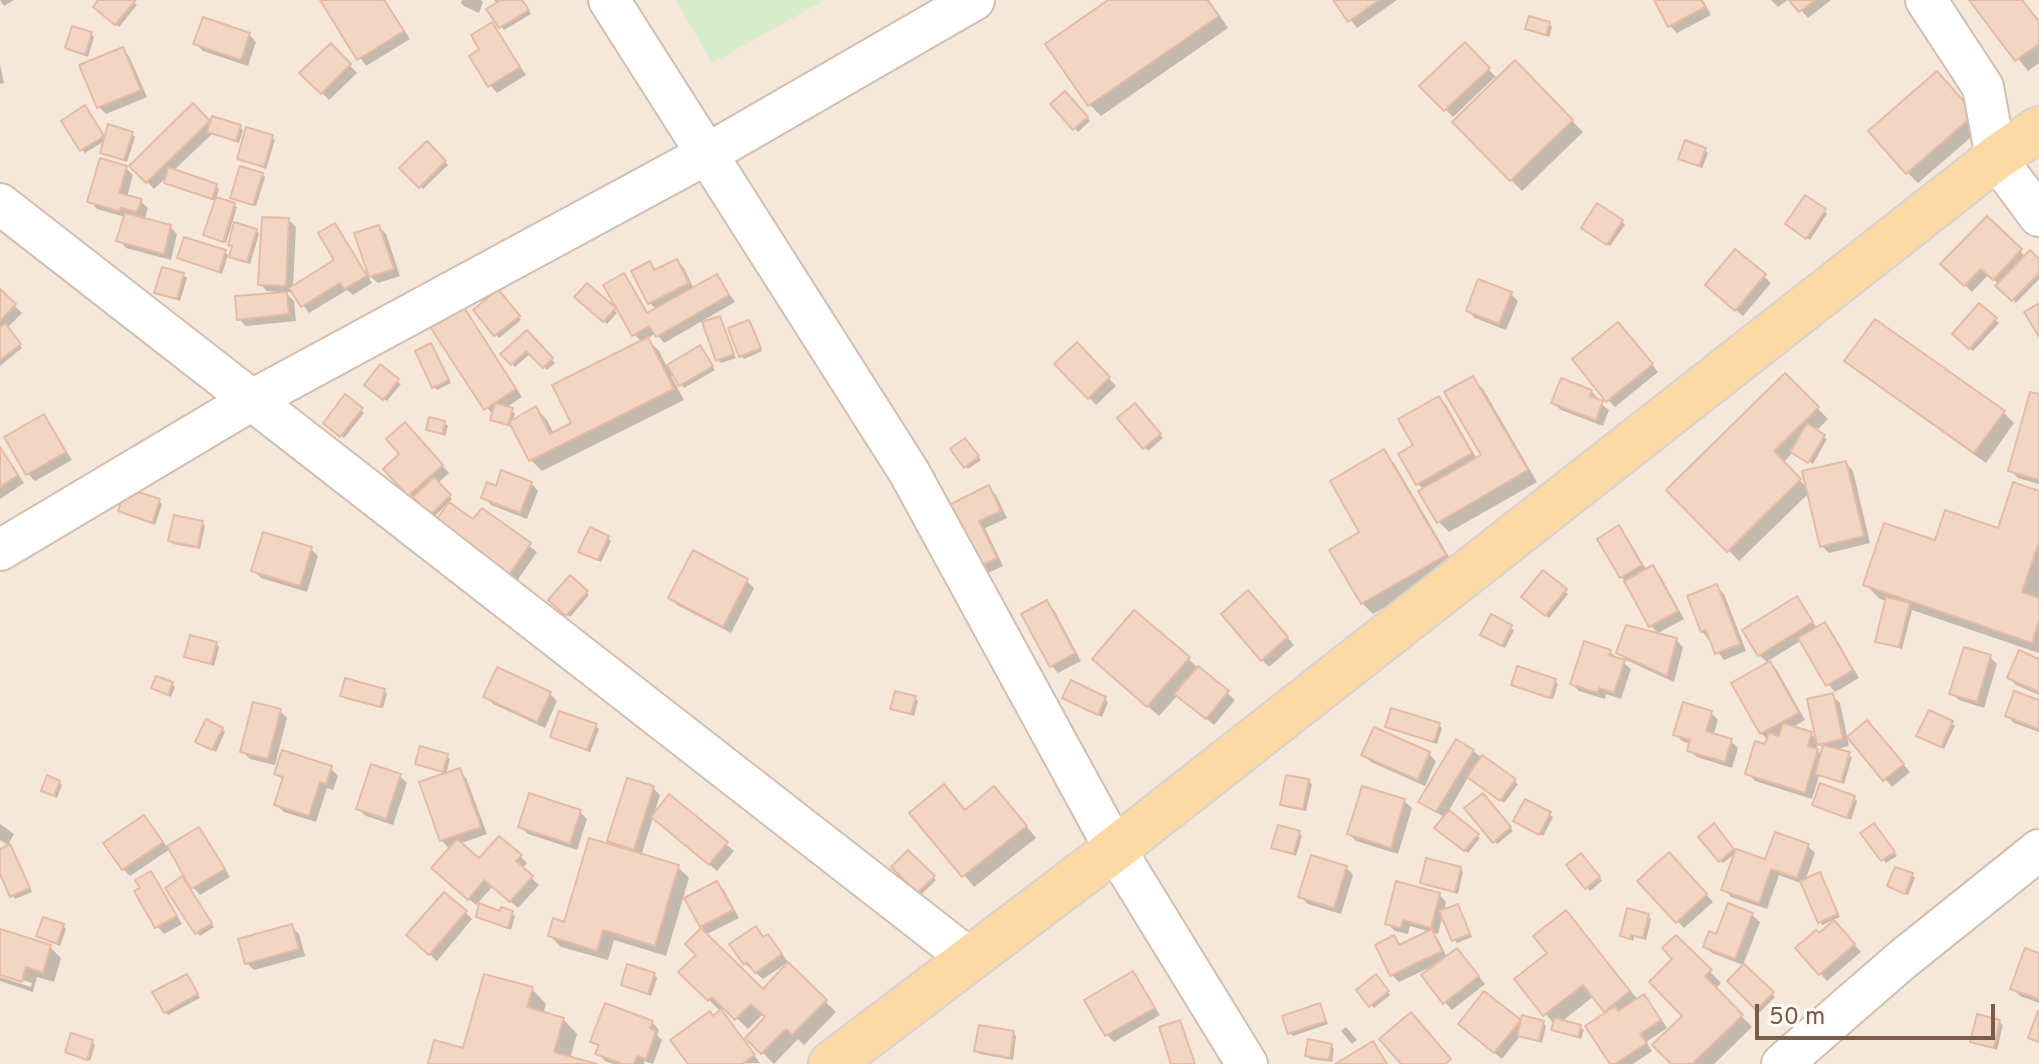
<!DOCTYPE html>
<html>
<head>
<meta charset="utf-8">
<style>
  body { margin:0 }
  #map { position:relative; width:2039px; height:1064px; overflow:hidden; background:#fdf6ec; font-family:Overpass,sans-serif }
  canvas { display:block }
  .scale { position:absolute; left:1755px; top:1004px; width:240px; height:36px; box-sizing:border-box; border:4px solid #7a5c4d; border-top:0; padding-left:10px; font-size:24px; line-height:28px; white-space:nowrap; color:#7a5c4d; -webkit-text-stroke:6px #fffaf3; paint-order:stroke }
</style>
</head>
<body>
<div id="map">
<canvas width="2039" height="1064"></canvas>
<div class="scale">50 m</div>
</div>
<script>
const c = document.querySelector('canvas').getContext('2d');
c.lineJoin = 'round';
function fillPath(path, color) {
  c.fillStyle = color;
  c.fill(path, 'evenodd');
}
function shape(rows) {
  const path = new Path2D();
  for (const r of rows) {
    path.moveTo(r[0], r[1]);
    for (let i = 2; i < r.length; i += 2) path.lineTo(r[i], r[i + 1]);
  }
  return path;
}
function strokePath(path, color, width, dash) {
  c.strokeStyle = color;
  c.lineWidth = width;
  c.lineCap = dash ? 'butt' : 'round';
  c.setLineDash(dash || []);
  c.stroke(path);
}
const residential = shape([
  [0,0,2039,0,2039,1064,0,1064]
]);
const green = shape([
  [676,0,825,0,712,63]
]);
const shadow = shape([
  [0,0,14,0,4,6],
  [101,0,131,0,137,5,119,27,95,7],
  [322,0,385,0,410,39,366,66],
  [462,0,481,0,483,2,479,13,464,6,461,3],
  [494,0,522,0,531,14,504,30,489,10,498,4],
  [1112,0,1209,0,1228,28,1101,116,1090,105,1048,44],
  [1335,0,1397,0,1357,28],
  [1656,0,1703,0,1711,15,1677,33,1670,26],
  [1771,0,1788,0,1778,7],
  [1792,0,1831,0,1808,18],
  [1972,0,2023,0,2039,21,2039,63,2028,71],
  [1549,24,1552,27,1549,37,1528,29],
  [492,25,526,75,497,93,490,85,482,50],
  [91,34,94,37,88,57,67,48],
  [249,34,256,42,248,66,203,51,196,44],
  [1465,45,1498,79,1515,63,1583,132,1522,191,1454,122,1497,80,1495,77,1453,117,1422,86],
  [331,46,357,73,329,100,302,73],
  [122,49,129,56,147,97,106,114,99,107],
  [0,64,4,83,0,84],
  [1948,85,1984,126,1918,183,1907,172],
  [1065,94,1090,121,1078,132,1053,104],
  [193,106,212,125,240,127,243,130,239,143,212,134,173,171,216,185,219,189,216,199,237,207,226,243,205,234,216,201,169,185,166,182,168,176,154,189,132,166],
  [88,111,106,139,132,134,135,137,127,162,102,152,106,140,85,153,82,150,63,121],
  [271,137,275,140,266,169,239,158],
  [427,144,448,165,423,189,402,168],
  [1705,150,1708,153,1702,168,1680,158],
  [126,168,133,175,127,197,140,201,148,208,144,220,170,227,177,234,171,260,126,248,119,240,125,217,97,209,90,201],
  [262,174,265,177,256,206,232,197],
  [1824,210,1827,214,1810,240,1791,227],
  [1987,219,2026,257,2039,262,2039,279,2016,303,1989,274,1972,292,1943,264],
  [289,220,296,227,293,288,337,261,334,225,341,233,372,283,353,295,347,290,309,313,294,292,285,292,294,301,296,321,246,326,239,319,277,294,277,292,267,291,260,284],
  [1622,222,1625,225,1610,246,1586,230],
  [379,227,386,234,400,276,378,283,370,276],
  [256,230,259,234,250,264,235,260,231,256,234,248,230,244],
  [225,252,228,255,222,274,179,258],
  [677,261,684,268,694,289,717,276,735,302,664,343,656,333,647,339,659,351,667,367,700,348,715,370,684,388,674,374,671,376,684,400,542,471,530,459,536,408,547,420,554,434,574,424,642,342,634,334,623,276,631,283,649,315,657,310,649,302,650,264,657,271],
  [183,275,187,278,180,301,157,293],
  [1764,276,1771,283,1743,316,1714,292],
  [587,285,617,313,607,324,577,297],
  [0,292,22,313,7,328,22,348,0,366],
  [498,292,521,320,499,338,476,310],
  [1511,294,1518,301,1506,330,1475,318,1468,311],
  [1980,306,1999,323,1973,351,1954,334],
  [465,308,522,397,505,408,515,413,511,427,492,419,493,416,428,319],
  [719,318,736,358,721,363,717,360],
  [749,322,762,351,744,359,741,356],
  [527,332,555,363,547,370,531,353,515,367,503,354],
  [1626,332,1658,372,1615,407,1608,400],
  [431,345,451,383,437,390,434,386],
  [1077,345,1116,386,1096,405,1057,364],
  [1847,361,2003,412,2014,423,1986,463,1858,372],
  [380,367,401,384,387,401,369,388],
  [1785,376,1828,419,1816,431,1827,439,1813,464,1793,452,1783,463,1808,489,1846,463,1853,471,1870,543,1829,553,1822,546,1809,493,1739,561,1669,490],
  [1472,378,1483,389,1537,482,1449,532,1438,521,1424,490,1418,484,1416,446,1439,398,1446,405,1477,459,1484,455],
  [1591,391,1598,398,1597,401,1609,410,1603,426,1561,410,1553,403],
  [2039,396,2039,484,2018,478,2010,470],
  [1135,406,1163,438,1148,451,1120,418],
  [361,410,364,413,344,438,328,426],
  [43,417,50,424,72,460,35,481,28,474,7,438],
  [444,423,448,426,445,436,428,430],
  [412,432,449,473,437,484,452,499,435,516,419,500,417,502,386,469,401,454],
  [968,444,981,460,968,469,965,466],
  [0,447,24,483,0,499],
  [1383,452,1394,463,1455,567,1373,614,1362,603,1362,532],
  [531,483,538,491,527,519,491,505,484,497,497,488],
  [989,488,996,495,1007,518,985,528,1003,566,988,573,981,565,952,505],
  [2039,493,2039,653,1912,610,1902,649,1878,641,1887,601,1880,599,1865,584,1936,543,1999,531],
  [159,501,162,504,155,525,120,511],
  [482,510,537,552,514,585,474,522],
  [202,523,205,526,200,549,173,544,170,541],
  [1619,528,1626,535,1647,571,1653,568,1660,575,1684,619,1658,633,1651,626,1622,577],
  [608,538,611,541,601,562,584,554],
  [311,549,318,556,307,592,261,578,254,571],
  [571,578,589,595,570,617,551,600],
  [747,581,754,588,731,633,677,605,670,597],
  [1717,587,1724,594,1746,651,1724,660,1702,631],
  [1565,591,1568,594,1549,618,1527,600],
  [1796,599,1818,629,1824,625,1832,632,1859,678,1835,692,1828,684,1802,640,1768,661,1777,670,1805,720,1791,728,1811,734,1818,741,1833,696,1840,703,1849,746,1833,750,1852,757,1844,784,1819,776,1812,799,1755,781,1747,773,1768,740,1761,733,1733,683,1769,664,1759,655],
  [1818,743,1824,749,1822,756,1816,749],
  [1255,600,1294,645,1269,667,1262,660],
  [1046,603,1054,610,1081,661,1058,673,1051,665],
  [1492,617,1514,630,1505,648,1486,638],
  [1676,640,1683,647,1674,682,1626,660,1618,653],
  [215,643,219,647,214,666,187,657],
  [1610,652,1631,669,1621,699,1606,694,1605,699,1579,691,1572,684],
  [1990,657,1997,664,1984,708,1959,700,1952,693],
  [1188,659,1235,700,1214,725,1178,695,1159,716,1106,670],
  [2039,661,2039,695,2016,685,2009,678],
  [1555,681,1558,684,1553,699,1513,684],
  [172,684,175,687,171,697,153,688],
  [384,690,387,694,383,708,346,699,342,696],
  [550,694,557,701,545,728,493,704,486,696],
  [915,698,918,701,914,716,892,708],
  [1105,699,1108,702,1102,717,1068,701],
  [2039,702,2039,732,2014,723,2007,716],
  [280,711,287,718,275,765,250,759,242,751],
  [1711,713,1718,720,1713,736,1731,741,1738,748,1732,768,1697,757,1689,750,1691,744,1682,741,1675,734],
  [1951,723,1955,726,1944,749,1919,736],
  [1439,725,1442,728,1437,744,1387,727],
  [595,726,599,729,590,752,552,737],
  [222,729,225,732,216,752,198,742],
  [1874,730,1910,772,1892,787,1850,737],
  [1473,751,1518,784,1504,803,1469,776,1448,812,1480,838,1468,853,1440,831,1445,818,1420,801],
  [1429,754,1436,761,1425,786,1371,762,1363,755],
  [447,756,450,759,446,774,418,764],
  [330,768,338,776,333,790,327,788,316,822,284,812,276,805,284,781,277,774],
  [459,771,466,778,487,834,459,844,480,861,520,856,527,863,522,869,539,885,518,908,493,886,476,905,441,875,450,849,441,840],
  [400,776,407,783,393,825,366,816,358,809],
  [1308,781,1312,784,1306,811,1285,807,1282,804],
  [59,782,62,785,57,798,43,790],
  [653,788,660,795,641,856,678,867,689,878,666,956,614,940,608,960,561,947,550,936,566,924,618,849,609,841],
  [1483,796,1513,831,1497,844,1467,809],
  [670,797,734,851,717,871,661,824],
  [1854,798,1857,801,1851,820,1814,804],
  [1005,800,1036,838,974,887,912,813,966,811],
  [1404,801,1412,808,1398,854,1356,841,1349,834],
  [1526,801,1553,817,1543,836,1519,824],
  [580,812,587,819,577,850,528,834,520,827],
  [144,817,168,848,199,829,206,837,230,877,200,895,193,887,170,849,130,876,123,869],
  [0,824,14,834,8,845,0,840],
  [1714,826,1736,853,1723,863,1701,837],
  [1877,829,1897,856,1886,863,1863,833],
  [1299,833,1302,836,1296,856,1274,847],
  [1808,846,1815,853,1805,881,1819,874,1823,878,1840,917,1822,925,1803,884,1779,875,1767,909,1731,897,1724,889,1766,862],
  [10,847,32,892,15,899,0,870,0,851],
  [908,853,936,880,921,895,894,867],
  [1669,855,1713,902,1684,928,1640,882],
  [1584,859,1602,881,1590,891,1569,866],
  [1346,867,1353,875,1341,914,1308,904,1301,897],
  [1460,868,1463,872,1458,894,1425,885,1422,882],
  [150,874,158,881,182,924,164,934,157,926,143,889],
  [1912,875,1915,878,1908,895,1889,886],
  [185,882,214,927,200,936,196,932],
  [717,883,724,890,739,918,705,935,763,991,788,965,836,1012,804,1045,798,1039,774,1064,748,1038,767,1017,763,1014,748,1029,725,1007,720,1011,681,972,698,955,687,944,703,928,701,926],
  [1439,894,1446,902,1444,912,1457,906,1460,909,1472,937,1457,943,1443,915,1438,934,1410,926,1408,934,1395,931,1388,924],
  [1729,906,1752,915,1760,922,1743,965,1712,953,1705,946,1717,936],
  [465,912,472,919,437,961,416,942],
  [501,913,512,913,515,916,511,930,478,916],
  [1648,916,1651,919,1646,940,1634,937,1633,941,1623,936],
  [1576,924,1638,1000,1644,996,1651,1004,1667,1028,1646,1042,1652,1051,1633,1064,1612,1064,1608,1013,1594,996,1561,1022,1580,1027,1584,1030,1581,1039,1557,1032,1554,1029,1555,1025,1517,980,1550,953],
  [63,926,66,929,60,946,38,936],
  [292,927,299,934,305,956,254,970,247,963],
  [1841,930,1861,952,1827,981,1798,948,1819,936],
  [0,931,50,947,61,958,54,982,37,977,33,992,0,981,0,977,31,987,32,983,0,973],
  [1431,932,1438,939,1447,957,1464,958,1485,984,1452,1010,1445,1002,1431,967,1399,982,1392,975,1394,938,1402,946],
  [1676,937,1721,983,1715,989,1752,1027,1714,1064,1674,1064,1685,1016,1675,959],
  [764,938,775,944,788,962,763,979,745,964],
  [2039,955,2039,1003,2020,996,2013,989],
  [1744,967,1775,997,1760,1012,1729,981],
  [1133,974,1160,1015,1114,1042,1107,1035,1087,1001],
  [654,975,657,978,651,996,623,985],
  [190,979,200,998,168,1015,165,1012],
  [1379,980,1390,995,1374,1008,1359,991],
  [532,989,546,1004,543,1014,563,1019,577,1034,570,1059,589,1064,430,1064,464,1050],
  [1319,1005,1328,1024,1293,1036,1290,1033],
  [713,1018,728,1019,760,1063,690,1064],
  [1519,1021,1522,1024,1543,1023,1546,1026,1542,1043,1520,1036,1502,1059,1467,1031],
  [652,1022,659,1030,657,1035,662,1040,653,1064,644,1061,644,1064,614,1064,605,1061,598,1053,600,1048,593,1041],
  [1999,1022,2003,1025,1997,1050,1973,1042],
  [1346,1027,1357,1040,1352,1044,1341,1031],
  [1013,1033,1016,1036,1013,1060,980,1054,976,1050],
  [92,1042,95,1045,90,1061,67,1052],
  [1331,1046,1334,1049,1332,1062,1310,1059,1307,1056]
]);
const building = shape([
  [98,0,134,0,135,1,115,25,93,7,98,0],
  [320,0,384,0,404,31,357,60,320,0],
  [501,0,522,0,529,10,499,28,486,9,501,0],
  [1108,0,1207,0,1219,16,1088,106,1045,44,1108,0],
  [1333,0,1379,0,1348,22,1333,0],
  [1654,0,1701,0,1705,7,1668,27,1654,0],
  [1789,0,1815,0,1799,12,1789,0],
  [1969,0,2022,0,2039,22,2039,44,2015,61,1969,0],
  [1529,16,1550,22,1546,35,1525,29,1529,16],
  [203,17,250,33,241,60,193,44,203,17],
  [492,22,520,67,488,87,469,56,479,49,471,35,492,22],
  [72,26,92,32,85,55,65,48,72,26],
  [1465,42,1490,68,1444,111,1419,86,1465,42],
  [331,43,351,64,321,94,299,73,331,43],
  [123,47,141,90,97,108,79,65,123,47],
  [1515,60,1573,120,1510,181,1452,122,1515,60],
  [1937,71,1975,114,1906,174,1868,131,1937,71],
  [1065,91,1088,117,1073,130,1050,104,1065,91],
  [193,103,210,121,146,183,129,166,193,103],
  [85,105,104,136,80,151,61,121,85,105],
  [212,116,241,125,236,141,207,132,212,116],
  [108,124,133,132,124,160,100,153,108,124],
  [246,127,273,135,264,167,237,159,246,127],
  [1685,140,1706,148,1699,166,1678,159,1685,140],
  [427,141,446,161,419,188,399,168,427,141],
  [100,158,127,166,119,193,142,199,137,212,121,208,119,211,87,202,100,158],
  [240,166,263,173,253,205,230,198,240,166],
  [168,167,217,184,212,199,164,183,168,167],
  [1805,195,1826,209,1806,239,1785,224,1805,195],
  [216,197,235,203,223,242,203,235,216,197],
  [1597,203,1623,220,1607,245,1581,228,1597,203],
  [125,213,171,225,164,254,116,241,125,213],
  [1987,216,2022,249,1993,280,1981,269,1964,286,1940,264,1987,216],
  [262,217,289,218,286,286,258,285,262,217],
  [234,222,257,229,247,262,229,257,232,246,228,245,234,222],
  [335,223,367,276,344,289,340,283,301,307,289,288,334,260,318,233,335,223],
  [379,225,394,269,369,277,354,233,379,225],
  [184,237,226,250,219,272,177,258,184,237],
  [1735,249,1766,274,1735,311,1705,285,1735,249],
  [2030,250,2039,259,2039,273,2012,301,1995,286,2030,250],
  [677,259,689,283,648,304,631,271,650,261,654,270,677,259],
  [162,267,184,273,177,299,154,293,162,267],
  [624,273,647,313,717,274,729,295,656,337,649,326,632,336,603,285,624,273],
  [1478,279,1512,292,1499,324,1466,311,1478,279],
  [587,283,616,308,603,322,574,297,587,283],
  [0,289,16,304,0,321,0,289],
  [498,289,520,316,494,336,473,310,498,289],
  [287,292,289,314,237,320,235,296,287,292],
  [458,298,516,389,484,410,425,319,458,298],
  [1979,303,1997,318,1969,349,1952,334,1979,303],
  [2039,303,2039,337,2024,312,2039,303],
  [720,316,734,354,716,361,702,322,720,316],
  [1875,319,2005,411,1974,453,1844,361,1875,319],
  [749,320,761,348,739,357,728,328,749,320],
  [1618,322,1653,364,1606,402,1572,359,1618,322],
  [5,323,21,344,0,360,0,327,5,323],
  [527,330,553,358,543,368,526,351,511,365,500,354,527,330],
  [648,337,674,389,529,461,509,422,536,406,550,434,571,423,552,385,648,337],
  [1077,342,1110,377,1088,399,1054,364,1077,342],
  [431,343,449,380,432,388,415,351,431,343],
  [700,345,713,366,679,386,667,365,700,345],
  [380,364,399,379,383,400,364,385,380,364],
  [1785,373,1819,407,1774,451,1801,479,1727,552,1666,490,1785,373],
  [1473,376,1528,470,1437,523,1418,491,1481,455,1444,392,1473,376],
  [1561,378,1592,390,1590,396,1603,401,1596,420,1551,403,1561,378],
  [2030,392,2039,394,2039,480,2008,471,2030,392],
  [345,394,363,408,340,437,323,423,345,394],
  [1439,396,1472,453,1416,485,1398,454,1413,445,1398,419,1439,396],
  [495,403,513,408,508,425,490,420,495,403],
  [1135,403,1161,434,1143,449,1117,418,1135,403],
  [44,414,66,452,26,475,4,437,44,414],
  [429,417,445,421,443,434,426,430,429,417],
  [405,422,443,465,408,496,383,469,399,454,386,439,405,422],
  [1807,423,1825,435,1808,463,1790,452,1807,423],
  [965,438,979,456,964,468,950,449,965,438],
  [0,447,18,475,0,487,0,447],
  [1384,449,1446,555,1361,604,1329,550,1359,532,1330,481,1384,449],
  [1846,461,1864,536,1820,547,1802,471,1846,461],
  [501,470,532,482,520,513,481,498,487,482,496,486,501,470],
  [434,477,451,495,430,515,413,497,434,477],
  [2013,482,2039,491,2039,542,2022,592,2039,598,2039,620,2032,643,1863,585,1884,523,1935,540,1945,510,1998,528,2013,482],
  [989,485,1001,511,979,521,997,558,979,567,949,505,989,485],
  [126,488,160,499,152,523,118,511,126,488],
  [449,502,473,519,482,508,531,543,506,579,432,526,449,502],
  [174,515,203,521,198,547,168,541,174,515],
  [1619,525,1642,565,1620,578,1597,539,1619,525],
  [590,527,609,536,598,560,578,552,590,527],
  [263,532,312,547,300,586,251,571,263,532],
  [693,550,748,579,723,627,668,598,693,550],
  [1653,565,1678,611,1649,627,1624,581,1653,565],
  [1543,570,1567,589,1545,616,1521,597,1543,570],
  [570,575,588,591,566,616,548,600,570,575],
  [1717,584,1740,644,1715,654,1706,630,1701,632,1687,596,1717,584],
  [1248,590,1288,637,1261,661,1221,614,1248,590],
  [1797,596,1813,622,1758,656,1742,630,1797,596],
  [1886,597,1910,603,1899,647,1875,642,1886,597],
  [1047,600,1075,653,1050,667,1021,614,1047,600],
  [1134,610,1190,657,1147,707,1092,659,1134,610],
  [1491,614,1512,625,1502,646,1480,635,1491,614],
  [1825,622,1853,670,1826,686,1798,638,1825,622],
  [1626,625,1677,638,1667,676,1616,653,1626,625],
  [190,635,217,642,211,664,184,657,190,635],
  [1584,641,1611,650,1609,655,1625,660,1614,693,1599,688,1598,693,1570,684,1584,641],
  [1964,647,1991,655,1977,702,1949,694,1964,647],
  [2019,650,2039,659,2039,692,2007,678,2019,650],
  [1770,661,1799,713,1760,734,1731,683,1770,661],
  [1198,666,1229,691,1206,719,1174,694,1198,666],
  [1517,666,1556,679,1550,698,1511,685,1517,666],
  [497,667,551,692,537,722,483,697,497,667],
  [156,676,173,682,168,695,151,688,156,676],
  [345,678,385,689,380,707,340,696,345,678],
  [1071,680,1106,697,1098,715,1062,698,1071,680],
  [895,691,916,696,911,714,890,709,895,691],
  [2014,691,2039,700,2039,729,2005,716,2014,691],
  [1833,693,1843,739,1817,745,1807,699,1833,693],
  [253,702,281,709,268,759,240,752,253,702],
  [1683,702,1712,711,1706,731,1732,739,1725,762,1687,751,1690,740,1673,735,1683,702],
  [1391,708,1440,723,1434,742,1385,727,1391,708],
  [1929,710,1953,721,1941,747,1916,736,1929,710],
  [559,711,597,724,587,750,550,737,559,711],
  [206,719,223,728,212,750,195,742,206,719],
  [1867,720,1904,764,1883,781,1847,737,1867,720],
  [1783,723,1812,732,1808,746,1818,749,1805,793,1745,774,1755,741,1765,744,1769,733,1779,736,1783,723],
  [1374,727,1430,752,1418,780,1361,755,1374,727],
  [1456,739,1474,750,1436,812,1418,802,1456,739],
  [1823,745,1850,752,1841,782,1815,774,1823,745],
  [420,746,448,754,443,772,415,764,420,746],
  [282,750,332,766,326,784,320,782,309,816,274,805,283,777,274,774,282,750],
  [1482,755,1516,779,1500,801,1467,777,1482,755],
  [371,764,401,774,386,819,356,809,371,764],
  [460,768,481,827,440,841,419,782,460,768],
  [47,775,60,781,54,796,41,791,47,775],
  [1286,775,1309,779,1303,809,1280,805,1286,775],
  [627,778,654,786,634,850,607,841,627,778],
  [1820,783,1855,796,1847,818,1812,805,1820,783],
  [944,784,965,810,994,786,1027,826,962,877,909,813,944,784],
  [1362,786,1405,799,1391,848,1347,834,1362,786],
  [529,793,581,810,570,844,518,827,529,793],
  [1483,793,1511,827,1493,843,1464,808,1483,793],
  [669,794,728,842,709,865,651,817,669,794],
  [1525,799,1551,812,1539,835,1513,821,1525,799],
  [1449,810,1479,834,1464,851,1434,828,1449,810],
  [144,815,163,842,122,870,103,843,144,815],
  [1714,823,1734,849,1719,862,1698,837,1714,823],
  [1874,823,1895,852,1881,861,1860,833,1874,823],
  [1278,825,1300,831,1293,854,1271,848,1278,825],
  [199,827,225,869,191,889,167,846,199,827],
  [1775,832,1809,844,1797,878,1771,869,1759,903,1721,890,1736,849,1765,859,1775,832],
  [499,836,522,855,516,861,533,876,510,902,484,880,468,900,431,868,457,839,479,858,499,836],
  [589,838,679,865,655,946,603,930,597,951,548,936,553,918,564,922,589,838],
  [10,844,30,888,10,897,0,874,0,849,10,844],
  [908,850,935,876,917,893,891,867,908,850],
  [1669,852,1707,894,1676,923,1637,881,1669,852],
  [1581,853,1600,877,1585,889,1566,865,1581,853],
  [1311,855,1347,866,1334,908,1298,897,1311,855],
  [1426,858,1461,867,1455,892,1420,883,1426,858],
  [1895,867,1913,873,1905,894,1887,886,1895,867],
  [151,871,177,916,155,928,134,891,140,888,135,880,151,871],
  [1820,872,1838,914,1818,923,1800,881,1820,872],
  [182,876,212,923,195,934,165,888,182,876],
  [717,881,733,910,700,927,684,898,717,881],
  [1396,881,1440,893,1431,928,1403,920,1401,928,1385,924,1396,881],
  [444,892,467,911,429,955,406,935,444,892],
  [479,903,500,911,501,907,513,911,508,928,476,917,479,903],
  [1728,903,1753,913,1735,959,1703,947,1709,931,1716,934,1728,903],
  [1458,904,1470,934,1452,941,1439,911,1458,904],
  [1627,908,1649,914,1643,938,1631,935,1630,939,1620,936,1627,908],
  [1566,910,1630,991,1604,1012,1583,985,1543,1016,1514,979,1547,953,1533,936,1566,910],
  [43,917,64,924,57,944,36,936,43,917],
  [1834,920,1855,944,1819,975,1795,948,1816,930,1819,933,1834,920],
  [292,924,299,949,245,964,238,939,292,924],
  [756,926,763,937,768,934,782,954,755,973,747,962,744,965,729,944,756,926],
  [701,928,763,989,788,962,827,1000,792,1035,786,1029,761,1054,745,1038,765,1017,751,1004,735,1020,712,997,708,1001,678,972,696,955,685,944,701,928],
  [0,929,51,945,43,973,26,967,22,982,0,975,0,929],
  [1432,929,1442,951,1390,976,1375,945,1394,935,1399,945,1432,929],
  [1676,935,1712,970,1705,976,1743,1015,1692,1064,1671,1064,1652,1045,1682,1016,1649,982,1672,959,1662,948,1676,935],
  [1457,948,1479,976,1443,1004,1421,975,1457,948],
  [2025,948,2039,953,2039,999,2010,989,2025,948],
  [627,964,655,973,648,994,621,985,627,964],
  [1744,964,1774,992,1756,1010,1727,981,1744,964],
  [1133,971,1155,1008,1105,1036,1084,1000,1133,971],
  [187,974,198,994,164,1013,152,992,187,974],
  [484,974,533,987,527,1007,564,1018,554,1052,597,1064,428,1064,434,1040,463,1048,484,974],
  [1376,974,1389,991,1369,1007,1356,990,1376,974],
  [1484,991,1521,1020,1494,1053,1458,1024,1484,991],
  [1644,994,1661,1020,1640,1034,1647,1043,1615,1064,1610,1064,1585,1026,1615,1006,1618,1011,1644,994],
  [605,1003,653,1021,650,1028,656,1031,646,1059,637,1056,634,1064,623,1064,595,1054,599,1045,590,1042,605,1003],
  [1320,1003,1326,1021,1288,1034,1282,1016,1320,1003],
  [721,1009,755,1055,742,1064,688,1064,670,1040,710,1011,713,1016,721,1009],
  [2038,1011,2039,1012,2039,1042,2028,1038,2038,1011],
  [1411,1012,1451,1059,1445,1064,1401,1064,1379,1039,1411,1012],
  [1977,1014,2000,1020,1994,1048,1970,1042,1977,1014],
  [1522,1015,1544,1021,1539,1041,1517,1036,1522,1015],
  [1555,1018,1581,1025,1578,1037,1551,1030,1555,1018],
  [1180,1020,1195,1064,1171,1064,1159,1027,1180,1020],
  [979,1025,1014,1031,1010,1058,974,1051,979,1025],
  [71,1033,93,1040,87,1060,65,1052,71,1033],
  [1308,1039,1332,1044,1329,1060,1305,1056,1308,1039],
  [1373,1041,1387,1064,1335,1064,1373,1041]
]);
const minor = shape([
  [609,0,909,472,1115,849,1247,1064],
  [1926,0,1983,87,1996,158,2039,216],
  [0,204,970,959],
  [0,550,252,400,707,154,974,0],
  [1782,1064,1903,959,2039,850]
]);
const major = shape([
  [831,1064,1115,849,1996,158,2039,129]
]);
fillPath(residential, '#f5e8da');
fillPath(green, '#d8ecc9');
fillPath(shadow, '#0003');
fillPath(building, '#f3d5c3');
strokePath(building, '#e6bba3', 2);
strokePath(minor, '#d1beb0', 44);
strokePath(major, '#dad1cd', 48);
strokePath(minor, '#fff', 40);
strokePath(major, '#fbd9a5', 44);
</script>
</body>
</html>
